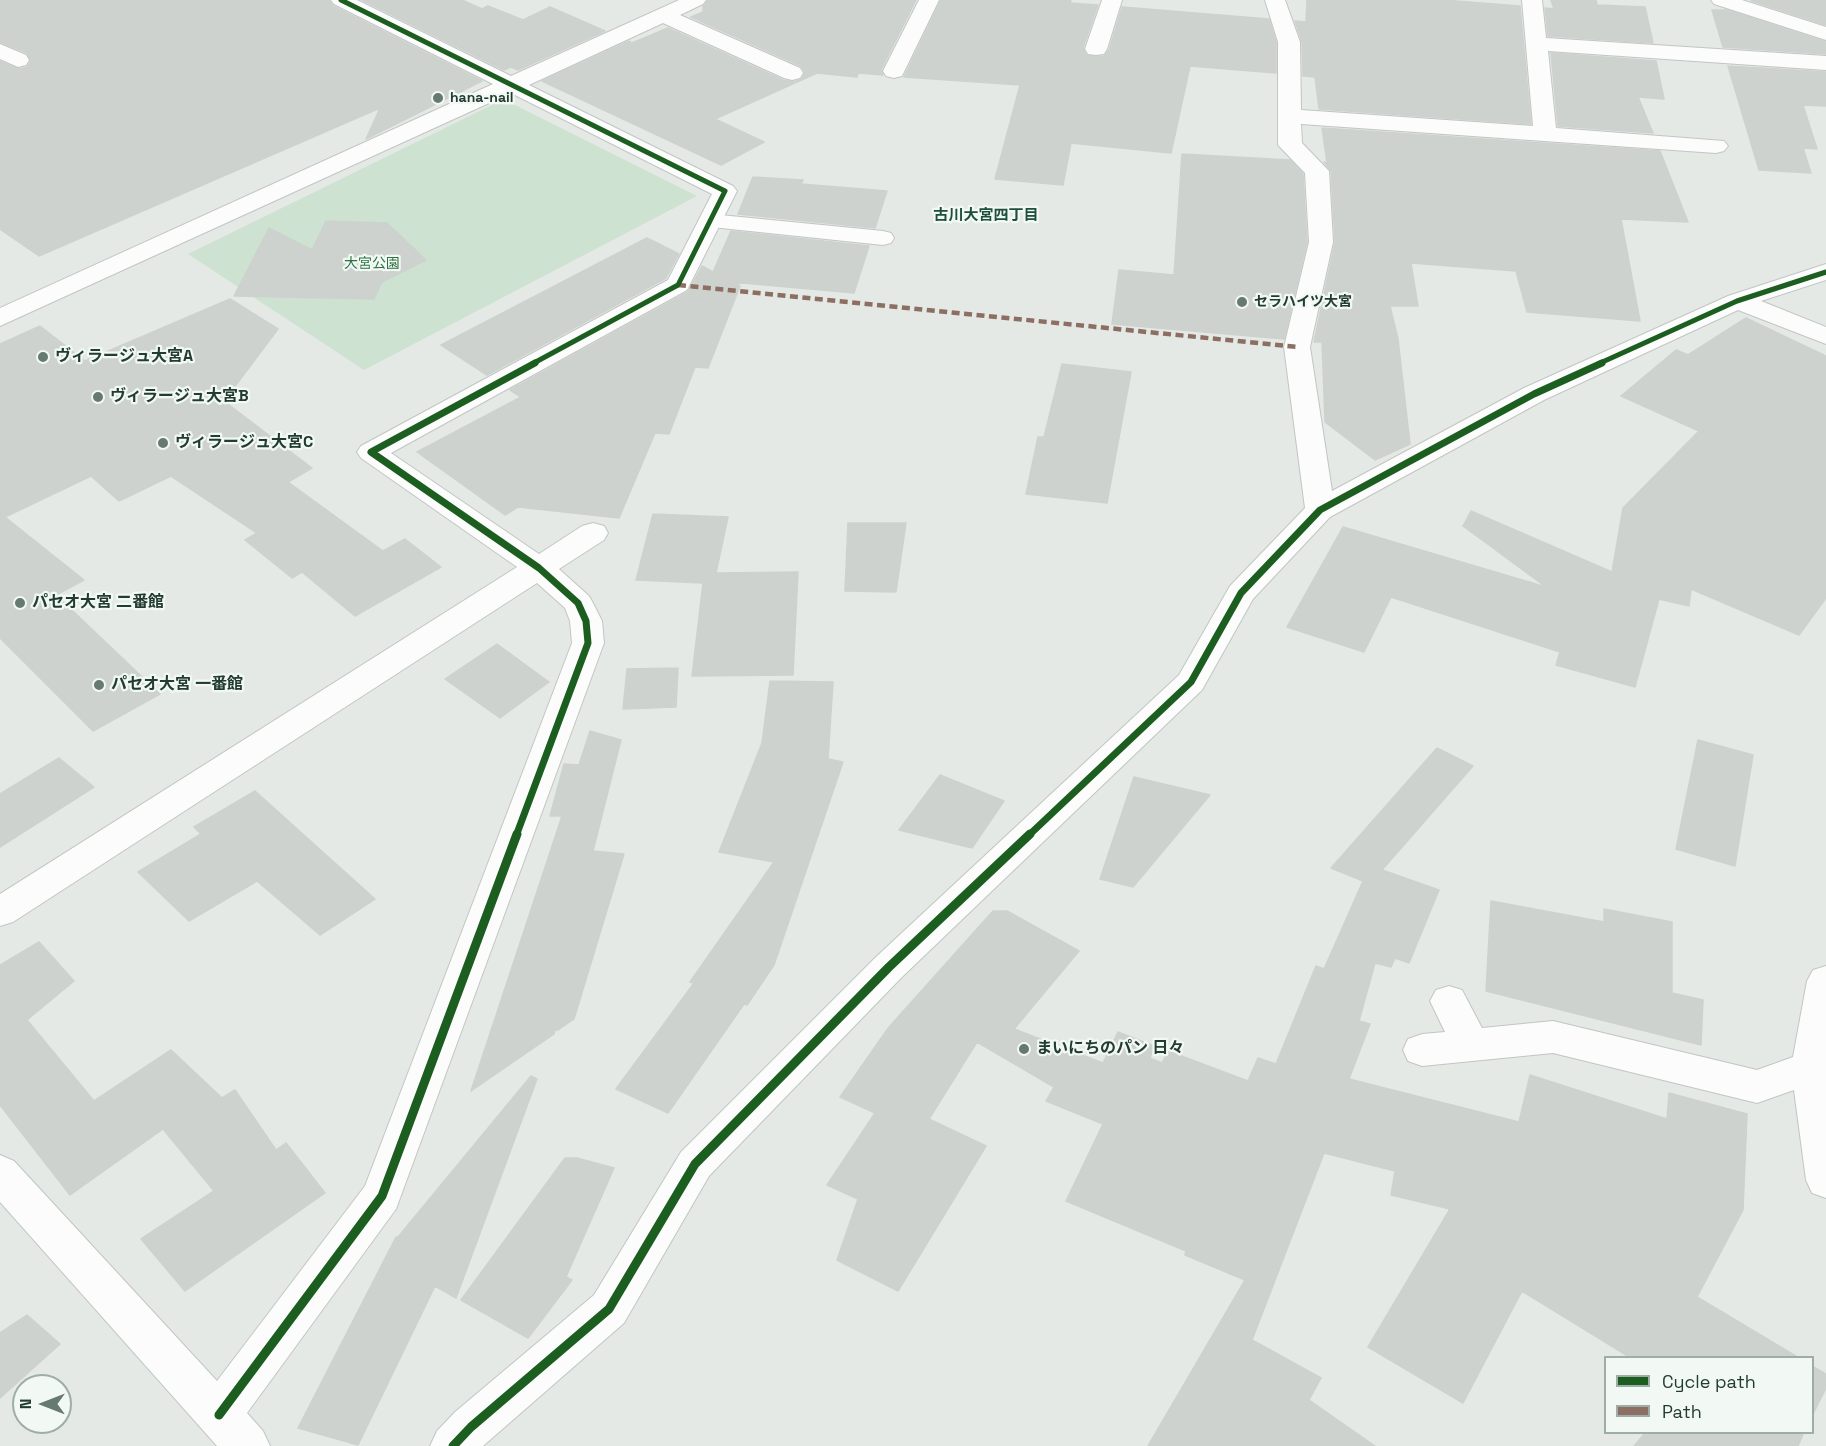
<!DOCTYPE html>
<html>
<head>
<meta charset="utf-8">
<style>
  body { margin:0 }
  #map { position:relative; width:1826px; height:1446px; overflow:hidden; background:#e4e9e6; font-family:"Space Grotesk",sans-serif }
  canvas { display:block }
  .legend { position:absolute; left:1604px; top:1356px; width:210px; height:78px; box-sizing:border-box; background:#f2f8f4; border:2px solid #9fada7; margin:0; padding:8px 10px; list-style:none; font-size:18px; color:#223c33 }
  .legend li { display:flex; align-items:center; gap:12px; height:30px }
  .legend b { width:30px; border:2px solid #9fada7 }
  .north { position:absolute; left:12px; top:1374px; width:60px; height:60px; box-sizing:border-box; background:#f2f8f4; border:2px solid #9fada7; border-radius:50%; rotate:270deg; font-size:16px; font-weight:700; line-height:24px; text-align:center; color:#223c33 }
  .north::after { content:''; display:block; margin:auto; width:21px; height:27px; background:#667972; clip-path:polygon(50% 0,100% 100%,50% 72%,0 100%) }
</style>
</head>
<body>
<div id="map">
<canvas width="1826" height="1446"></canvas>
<ul class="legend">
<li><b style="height:8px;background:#1b5e20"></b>Cycle path</li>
<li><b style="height:8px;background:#8d6e63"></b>Path</li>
</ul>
<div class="north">N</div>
</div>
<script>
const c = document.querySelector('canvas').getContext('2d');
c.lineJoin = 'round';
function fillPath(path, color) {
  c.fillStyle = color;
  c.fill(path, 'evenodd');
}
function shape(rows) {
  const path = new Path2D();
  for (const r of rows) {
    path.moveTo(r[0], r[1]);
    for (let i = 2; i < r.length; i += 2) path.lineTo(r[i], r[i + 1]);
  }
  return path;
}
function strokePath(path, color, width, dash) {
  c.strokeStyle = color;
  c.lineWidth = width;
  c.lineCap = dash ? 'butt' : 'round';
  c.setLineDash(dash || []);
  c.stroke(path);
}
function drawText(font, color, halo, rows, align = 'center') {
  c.font = font + ' "Space Grotesk","Noto Sans JP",sans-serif';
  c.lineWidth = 4.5;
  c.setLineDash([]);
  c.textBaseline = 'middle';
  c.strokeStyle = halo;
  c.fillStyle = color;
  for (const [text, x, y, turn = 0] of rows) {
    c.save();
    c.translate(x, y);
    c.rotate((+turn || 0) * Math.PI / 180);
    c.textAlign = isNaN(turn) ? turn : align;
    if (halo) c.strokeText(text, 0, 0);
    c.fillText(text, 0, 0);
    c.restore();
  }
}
const green = shape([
  [494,104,515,105,697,196,364,370,188,254]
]);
const building = shape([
  [0,0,329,0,333,6,482,81,366,139,380,108,39,256,0,229,0,61,19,69,27,67,31,61,27,53,0,42,0,0],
  [362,0,462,0,482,9,488,6,523,20,550,7,605,31,518,70,511,67,504,70,362,0],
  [708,0,916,0,881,70,883,75,858,73,857,77,817,73,715,119,764,142,721,165,542,81,629,41,632,43,668,28,783,80,793,82,802,79,805,72,801,66,691,17,703,12,703,7,708,0],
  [941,0,1071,0,1070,3,1098,5,1083,48,1086,55,1096,57,1104,56,1109,50,1122,7,1269,19,1276,42,1276,73,1190,66,1171,153,1071,143,1063,185,995,179,1020,85,904,77,941,0],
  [1307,0,1443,0,1520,6,1531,124,1319,109,1315,77,1303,76,1302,42,1295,21,1306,22,1307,0],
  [1551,0,1596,0,1597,5,1645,7,1653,43,1548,36,1545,8,1554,9,1551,0],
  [1751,0,1826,0,1826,25,1752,1,1751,0],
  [1712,10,1727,10,1826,42,1826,54,1723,47,1712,10],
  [1551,53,1656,61,1664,99,1638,97,1653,133,1558,126,1551,53],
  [1728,66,1826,72,1826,106,1803,105,1817,149,1803,148,1811,173,1759,170,1728,66],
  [1322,128,1660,151,1688,222,1621,219,1640,321,1527,312,1516,271,1411,263,1418,306,1390,306,1398,339,1410,444,1375,460,1325,422,1322,342,1314,342,1335,242,1331,171,1324,162,1327,163,1322,128],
  [1182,154,1290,160,1303,174,1307,242,1284,339,1112,324,1119,270,1174,275,1182,154],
  [753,177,803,180,801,184,887,191,875,228,738,214,753,177],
  [326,221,387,223,426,260,382,282,374,299,234,296,269,228,312,250,326,221],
  [731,231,869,246,854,293,732,282,740,286,708,368,695,367,669,434,655,433,619,518,518,507,505,515,417,452,521,397,510,390,688,292,702,266,713,272,731,231],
  [647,238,679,254,666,278,487,375,441,345,647,238],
  [230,299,278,329,224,401,312,468,288,482,383,551,405,539,441,567,355,616,302,572,292,578,245,540,257,533,171,476,119,501,91,476,5,517,84,580,56,595,160,694,93,731,0,638,0,344,40,326,85,361,230,299],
  [1746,318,1826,356,1826,598,1799,635,1691,589,1689,606,1659,599,1635,687,1556,665,1560,652,1391,597,1364,652,1287,627,1343,527,1546,587,1463,526,1471,511,1612,572,1623,508,1699,431,1621,396,1676,350,1688,355,1746,318],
  [1062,364,1131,372,1107,503,1026,494,1038,437,1044,437,1062,364],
  [653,514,728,517,716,573,798,572,793,675,692,676,703,583,636,580,653,514],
  [848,523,906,523,896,592,845,591,848,523],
  [497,644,549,682,500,718,445,679,497,644],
  [678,668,676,707,623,709,627,669,678,668],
  [770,681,833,682,828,759,843,762,774,965,747,1005,744,1004,668,1113,616,1089,694,983,690,982,774,862,719,852,762,743,770,681],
  [590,731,621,740,593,851,624,854,574,1019,558,1030,555,1030,554,1034,471,1091,562,816,550,816,564,764,579,765,590,731],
  [1698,740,1753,755,1735,866,1676,849,1698,740],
  [1437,748,1473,766,1382,870,1439,890,1409,963,1395,958,1391,967,1375,963,1359,1021,1370,1024,1349,1079,1519,1122,1530,1075,1667,1119,1669,1093,1747,1114,1743,1210,1697,1297,1799,1358,1631,1358,1522,1291,1463,1403,1368,1347,1450,1209,1391,1195,1395,1171,1324,1153,1252,1340,1321,1378,1309,1400,1375,1446,1148,1446,1245,1280,1185,1255,1186,1251,1066,1201,1103,1124,1046,1101,1054,1087,977,1042,929,1119,986,1146,898,1291,837,1260,858,1199,827,1185,875,1113,840,1097,889,1027,993,911,1007,911,1079,951,1014,1029,1103,1063,1118,1032,1154,1046,1150,1058,1162,1063,1168,1051,1248,1081,1258,1058,1276,1064,1316,966,1324,969,1363,881,1331,868,1437,748],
  [59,758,94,787,0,847,0,794,59,758],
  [940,775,1004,801,972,848,899,830,940,775],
  [1134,777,1210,795,1133,887,1100,879,1134,777],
  [255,791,375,899,320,935,257,881,189,921,138,872,201,834,194,827,255,791],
  [1491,901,1604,922,1604,909,1672,922,1672,993,1703,1000,1701,1045,1486,991,1491,901],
  [39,942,74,981,27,1020,94,1101,171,1050,222,1098,235,1090,276,1150,286,1143,325,1193,185,1291,141,1239,214,1191,163,1129,70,1195,0,1105,0,965,39,942],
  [531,1076,537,1079,456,1298,435,1286,358,1445,298,1428,396,1237,398,1237,531,1076],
  [565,1158,577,1158,614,1168,566,1277,572,1280,528,1338,461,1300,565,1158],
  [27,1315,60,1344,0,1398,0,1333,27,1315],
  [1812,1366,1826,1374,1826,1388,1812,1416,1812,1366],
  [1646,1432,1804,1432,1798,1446,1634,1446,1646,1432]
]);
const lane = shape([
  [710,214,883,231,891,233,894,238,891,243,883,245,702,226,699,221,702,216,710,214]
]);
const street = shape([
  [331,0,357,0,511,76,679,0,706,0,703,4,680,15,800,68,803,73,800,78,792,80,784,78,663,23,529,85,733,186,737,191,687,290,391,453,539,554,582,526,593,523,604,526,608,533,604,540,559,569,589,596,593,603,602,621,604,643,396,1209,247,1413,263,1431,270,1446,217,1446,0,1202,0,1155,14,1161,217,1381,365,1186,572,643,570,621,565,608,537,583,13,922,0,926,0,894,517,567,361,458,357,452,361,446,668,280,712,194,511,93,0,326,0,308,493,84,334,4,331,0],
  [919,0,939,0,902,76,894,78,886,76,883,71,919,0],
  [1102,0,1122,0,1107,49,1104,54,1096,55,1088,54,1085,49,1102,0],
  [1265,0,1285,0,1300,42,1301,110,1533,126,1522,0,1542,0,1546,38,1826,56,1826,70,1548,51,1556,128,1724,141,1728,146,1724,151,1716,153,1301,124,1302,143,1329,171,1333,242,1310,347,1332,491,1524,388,1728,296,1826,264,1826,280,1761,301,1826,327,1826,344,1738,310,1544,400,1330,517,1253,599,1202,690,902,977,709,1176,624,1323,483,1446,430,1446,437,1431,455,1412,594,1295,681,1152,876,957,1179,675,1230,586,1305,508,1284,347,1309,242,1305,173,1278,145,1278,42,1265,0],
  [1711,0,1742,0,1826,27,1826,40,1714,4,1711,0],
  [0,44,26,55,29,60,26,65,18,67,0,59,0,44],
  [1826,966,1826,1198,1812,1193,1806,1180,1794,1090,1757,1103,1553,1053,1422,1066,1408,1061,1403,1050,1408,1039,1422,1034,1445,1032,1430,1001,1436,990,1449,986,1462,990,1482,1028,1553,1021,1757,1070,1793,1057,1807,981,1813,970,1826,966]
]);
const quiet = shape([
  [678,285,1297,347]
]);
const cyclewayFar2 = shape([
  [341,0,725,191,678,285,532,364],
  [1598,364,1737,301,1826,272]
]);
const cyclewayFar1 = shape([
  [516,836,588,643,586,621,578,603,539,568,371,452,535,363],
  [1028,836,1191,682,1241,593,1320,510,1534,394,1602,363]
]);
const cycleway = shape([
  [219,1415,382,1196,517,834],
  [453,1446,471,1427,609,1309,695,1164,889,967,1030,834]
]);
const markers = [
  [438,98,6,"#667972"],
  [1242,302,6,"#667972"],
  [43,357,6,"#667972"],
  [98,397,6,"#667972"],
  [163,443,6,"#667972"],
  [20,603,6,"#667972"],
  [99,685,6,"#667972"],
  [1024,1049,6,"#667972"]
];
const farPoinames = [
  ["hana-nail",450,98],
  ["セラハイツ大宮",1254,302]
];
const farParknames = [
  ["大宮公園",372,264]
];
const farNeighbourhoodnames = [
  ["古川大宮四丁目",986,216]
];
const poiNames = [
  ["ヴィラージュ大宮A",55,357],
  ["ヴィラージュ大宮B",110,397],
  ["ヴィラージュ大宮C",175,443],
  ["パセオ大宮 二番館",32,603],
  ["パセオ大宮 一番館",111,685],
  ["まいにちのパン 日々",1036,1049]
];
fillPath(green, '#cde2d1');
fillPath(building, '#cdd2cf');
strokePath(building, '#cdd2cf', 1.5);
strokePath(lane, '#c1c6c3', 2);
strokePath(street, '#c1c6c3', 2);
fillPath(lane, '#fbfcfb');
fillPath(street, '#fbfcfb');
strokePath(quiet, '#8d6e63', 4.5, [8, 4.5]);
strokePath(cyclewayFar2, '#1b5e20', 5);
strokePath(cyclewayFar1, '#1b5e20', 7);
strokePath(cycleway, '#1b5e20', 9);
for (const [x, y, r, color] of markers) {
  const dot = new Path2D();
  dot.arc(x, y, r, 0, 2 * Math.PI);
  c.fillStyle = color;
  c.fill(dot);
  strokePath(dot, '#f2f8f4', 2);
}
drawText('bold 14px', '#223c33', '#f2f8f4', farPoinames, 'left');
drawText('14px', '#2c7341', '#f2f8f4', farParknames);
drawText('bold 15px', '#1e4e3e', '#f2f8f4', farNeighbourhoodnames);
drawText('bold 16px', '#223c33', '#f2f8f4', poiNames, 'left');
</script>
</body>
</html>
